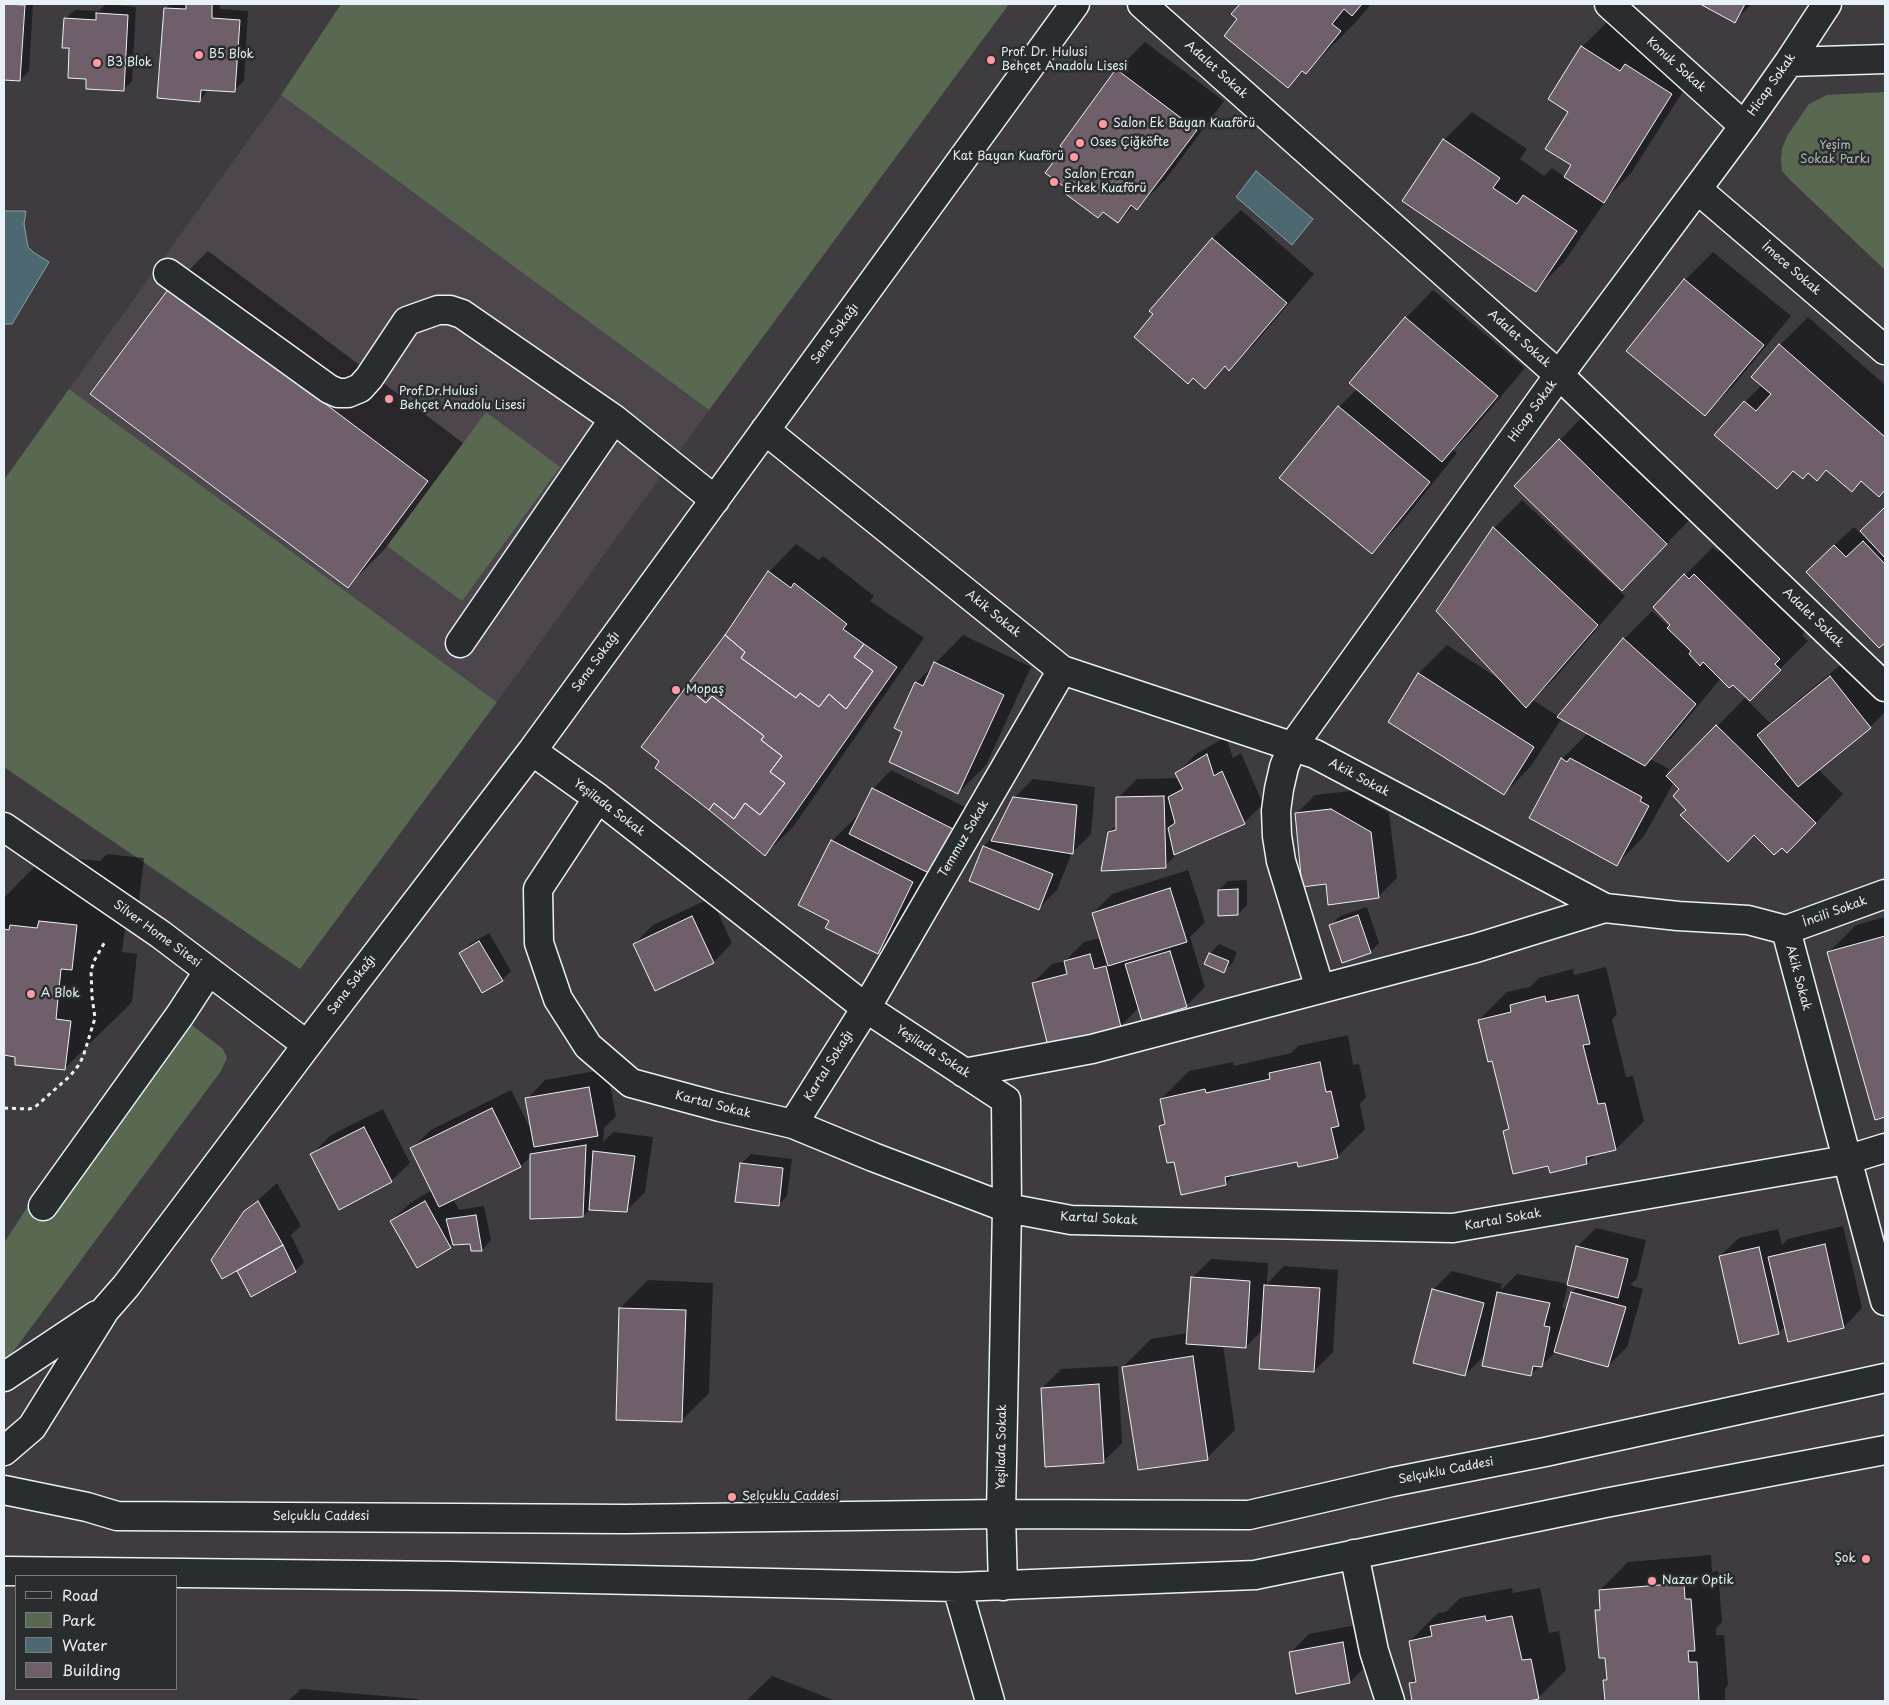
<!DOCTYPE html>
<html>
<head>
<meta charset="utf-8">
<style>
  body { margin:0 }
  #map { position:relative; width:1889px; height:1705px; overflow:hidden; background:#3f3c40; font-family:"Playpen Sans",sans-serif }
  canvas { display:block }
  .frame { position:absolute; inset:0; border:5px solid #e8f1f8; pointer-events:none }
  .legend { position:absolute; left:15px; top:1575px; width:162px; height:115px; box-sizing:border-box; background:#2a2d2e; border:1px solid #767b7f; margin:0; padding:6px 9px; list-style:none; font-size:15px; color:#e8f1f8 }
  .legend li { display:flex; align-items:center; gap:10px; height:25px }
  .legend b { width:25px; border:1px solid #767b7f }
</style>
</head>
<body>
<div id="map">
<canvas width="1889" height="1705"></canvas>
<div class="frame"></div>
<ul class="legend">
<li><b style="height:6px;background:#2a2d2e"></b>Road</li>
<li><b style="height:14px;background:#596851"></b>Park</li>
<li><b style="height:14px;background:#4e6872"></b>Water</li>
<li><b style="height:14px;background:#6f5f6b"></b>Building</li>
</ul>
</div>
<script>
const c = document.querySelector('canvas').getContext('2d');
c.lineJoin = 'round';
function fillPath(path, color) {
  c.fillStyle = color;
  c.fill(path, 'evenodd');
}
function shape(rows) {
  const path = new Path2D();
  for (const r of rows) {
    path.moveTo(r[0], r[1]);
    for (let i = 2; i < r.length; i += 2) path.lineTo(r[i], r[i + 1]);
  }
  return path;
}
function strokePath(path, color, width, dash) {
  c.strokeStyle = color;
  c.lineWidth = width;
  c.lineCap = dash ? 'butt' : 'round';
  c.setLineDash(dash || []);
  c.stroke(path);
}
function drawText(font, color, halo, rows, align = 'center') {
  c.font = font + ' "Playpen Sans",sans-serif';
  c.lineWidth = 5;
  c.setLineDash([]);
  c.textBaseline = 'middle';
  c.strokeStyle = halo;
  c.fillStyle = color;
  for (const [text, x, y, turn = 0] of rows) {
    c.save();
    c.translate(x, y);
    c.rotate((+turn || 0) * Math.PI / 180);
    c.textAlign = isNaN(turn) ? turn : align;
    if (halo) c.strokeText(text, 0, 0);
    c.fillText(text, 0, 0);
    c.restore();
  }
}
const built = shape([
  [281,95,709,410,497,702,69,389]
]);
const green = shape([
  [341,4,1009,4,709,410,281,95],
  [1885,92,1885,270,1790,180,1782,171,1781,159,1782,149,1787,136,1809,104,1827,95],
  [69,389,497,702,300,969,4,767,4,480],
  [486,412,560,467,462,601,387,546],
  [167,1006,223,1049,227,1058,221,1071,4,1364,4,1243,65,1149]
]);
const water = shape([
  [1256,171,1313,219,1292,245,1236,197,1256,171],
  [4,211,26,211,24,224,28,247,33,252,49,262,12,324,4,324,4,211]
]);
const shadow = shape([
  [4,4,33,4,29,71,20,80,4,79],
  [106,4,136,7,132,81,123,90,88,78,71,47,65,19,75,10,99,11],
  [170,4,220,4,220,9,248,11,244,81,234,90,209,89,200,100,165,9],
  [1241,4,1371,4,1357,21,1306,72,1304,71,1288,86,1239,19,1233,14],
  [1703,4,1752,4,1734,21],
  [1610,19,1654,37,1699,66,1631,173,1603,202,1604,203,1564,262,1536,290,1444,140,1472,112,1527,149,1520,159,1544,176,1552,168,1565,177,1573,165,1570,111,1582,47],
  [1145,42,1224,101,1165,180,1137,208,1134,206,1118,222,1117,70],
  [1241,210,1314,274,1257,341,1229,369,1226,366,1205,387,1151,311,1213,238],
  [208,251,463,443,384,550,348,586,171,288],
  [1713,252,1791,316,1733,386,1705,414,1685,280],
  [1433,290,1525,368,1470,433,1453,450,1457,453,1400,524,1372,552,1339,407,1357,389,1406,318],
  [1808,317,1885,385,1885,489,1879,495,1862,480,1827,469,1817,480,1745,402,1762,385,1780,345],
  [1587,412,1694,515,1650,561,1560,440],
  [1522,500,1625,596,1554,679,1533,700,1559,717,1624,639,1652,611,1669,627,1672,625,1654,607,1713,547,1718,552,1723,547,1807,630,1802,635,1808,641,1750,699,1733,683,1721,678,1672,737,1650,759,1669,769,1667,773,1670,774,1745,698,1770,723,1849,658,1885,704,1885,712,1870,727,1818,769,1843,794,1815,824,1782,846,1755,834,1688,810,1681,789,1674,782,1644,836,1617,864,1562,759,1588,733,1562,718,1531,766,1504,794,1389,721,1419,673,1447,645,1499,679,1494,528],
  [1885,508,1885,641,1879,647,1826,553,1854,527,1860,533],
  [796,544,819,560,823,556,874,596,870,601,924,638,793,827,765,854,725,636,769,572],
  [963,635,1031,667,986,765,958,793,904,731,916,683],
  [1226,737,1233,758,1241,753,1263,804,1244,823,1181,850,1165,866,1109,832,1118,824,1118,798,1137,779,1179,778,1177,773,1196,754],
  [891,770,973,811,905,924,877,952,831,920,832,841,860,813,873,789],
  [1033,779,1095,787,1091,834,1072,853,1064,852,1071,855,1057,890,1039,908,971,881,984,846,995,835,1014,798],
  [1351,791,1389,813,1397,878,1378,897,1327,882,1296,814,1315,795],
  [107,854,144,858,139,901,127,914,122,952,137,954,132,1002,64,1069,17,1056,4,1054,4,898,39,862,74,863,78,859,100,861],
  [1188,870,1205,922,1190,937,1205,987,1186,1006,1139,1007,1121,1026,1049,1045,1033,983,1052,964,1065,961,1084,942,1101,938,1093,913,1112,894],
  [1247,880,1247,905,1238,914,1219,890,1228,881],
  [711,898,732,943,714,962,656,989,634,944,653,925],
  [1367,907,1379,943,1370,952,1331,925,1340,916],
  [1885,917,1885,1116,1876,1118,1828,953,1856,925],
  [489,933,511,971,502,980,461,953,470,944],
  [1219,944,1237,952,1233,962,1224,971,1210,954],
  [1606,967,1617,1014,1612,1020,1626,1077,1633,1076,1644,1121,1616,1149,1597,1153,1587,1163,1549,1164,1505,1131,1510,1126,1493,1059,1479,1020,1507,992,1530,987,1539,978,1573,969,1574,975],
  [1348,1035,1353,1065,1359,1064,1366,1097,1360,1104,1365,1129,1337,1157,1298,1161,1235,1174,1225,1184,1175,1160,1160,1126,1165,1121,1161,1099,1189,1071,1233,1062,1234,1066,1291,1053,1298,1046],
  [607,1069,616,1116,604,1128,603,1142,613,1132,653,1137,645,1192,626,1211,590,1209,583,1216,532,1155,521,1166,453,1199,459,1210,484,1206,491,1240,482,1250,472,1250,472,1243,453,1243,417,1266,392,1221,410,1203,432,1190,412,1148,431,1130,511,1090,532,1132,527,1099,545,1080],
  [383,1109,410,1163,391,1181,312,1154,331,1135],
  [751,1154,792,1159,787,1196,778,1205,741,1164],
  [277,1183,301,1226,291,1235,304,1262,295,1271,252,1295,238,1269,245,1212],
  [1843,1226,1862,1308,1844,1327,1785,1326,1779,1333,1720,1256,1739,1238,1778,1229,1782,1245,1788,1239],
  [1596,1228,1646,1240,1637,1278,1630,1285,1643,1289,1627,1347,1608,1366,1557,1351,1530,1375,1486,1354,1465,1375,1433,1290,1452,1271,1502,1284,1501,1290,1517,1274,1568,1284,1562,1308,1567,1309,1572,1292,1578,1287,1577,1247],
  [1211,1259,1268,1263,1267,1284,1284,1266,1338,1270,1333,1352,1314,1371,1262,1330,1246,1347,1223,1345,1235,1430,1207,1458,1123,1367,1151,1339,1188,1333,1192,1278],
  [648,1280,713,1283,709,1393,681,1421,620,1308],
  [1118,1366,1122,1443,1103,1462,1042,1388,1061,1369],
  [1711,1555,1712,1572,1718,1571,1722,1622,1716,1628,1716,1635,1724,1635,1728,1685,1725,1689,1725,1700,1606,1701,1605,1680,1608,1677,1606,1656,1596,1611,1601,1606,1600,1590,1628,1562],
  [1512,1588,1513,1593,1540,1588,1549,1633,1559,1631,1566,1670,1538,1698,1522,1701,1414,1701,1410,1683,1417,1677,1410,1641,1438,1613,1446,1612,1460,1598],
  [1361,1624,1369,1663,1350,1682,1290,1653,1309,1634],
  [772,1676,836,1701,746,1701],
  [301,1689,419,1699,419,1701,288,1701]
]);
const building = shape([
  [4,4,25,5,20,81,4,80,4,4],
  [186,4,212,4,212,18,240,20,235,92,201,90,200,102,157,98,164,8,186,9,186,4],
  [1240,4,1362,4,1352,16,1344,9,1332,24,1341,31,1306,74,1302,71,1288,88,1224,36,1237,19,1231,14,1240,4],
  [1700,4,1745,4,1735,23,1700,4],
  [96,13,128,15,124,91,86,89,86,79,68,78,69,48,62,48,64,18,96,20,96,13],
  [1581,46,1620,71,1625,64,1672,94,1604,203,1564,177,1571,165,1545,149,1568,112,1548,99,1581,46],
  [1116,69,1197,130,1137,210,1131,205,1118,223,1103,212,1098,218,1063,192,1066,188,1045,173,1063,149,1060,146,1116,69],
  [1443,139,1500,178,1493,188,1517,204,1523,195,1577,231,1536,292,1402,201,1443,139],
  [1212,238,1287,303,1229,371,1225,366,1205,389,1193,378,1188,384,1134,337,1153,314,1149,311,1212,238],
  [1684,279,1764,345,1705,416,1626,351,1684,279],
  [170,287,428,481,348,588,90,394,170,287],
  [1405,317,1498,396,1442,462,1349,383,1405,317],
  [1779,344,1885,437,1885,490,1879,497,1861,481,1852,492,1826,470,1817,481,1808,473,1803,479,1793,471,1777,489,1714,435,1744,401,1756,411,1771,394,1751,377,1779,344],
  [1338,406,1430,482,1372,554,1279,478,1338,406],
  [1559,439,1667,544,1622,591,1514,486,1559,439],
  [1885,507,1885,558,1860,531,1885,507],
  [1493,527,1598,625,1526,708,1436,611,1493,527],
  [1863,541,1885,564,1885,643,1879,648,1806,572,1834,545,1846,557,1863,541],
  [768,571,791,588,794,583,847,624,843,629,864,644,854,657,873,671,846,709,829,694,819,707,800,693,796,698,741,658,745,652,725,635,768,571],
  [1684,574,1689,579,1694,574,1780,659,1775,664,1781,670,1750,701,1733,685,1729,688,1703,662,1700,666,1689,654,1691,651,1667,628,1670,625,1653,607,1684,574],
  [725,635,745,652,741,658,796,698,800,693,819,707,829,694,846,709,873,671,854,657,864,644,897,667,765,856,709,810,714,803,734,819,745,803,760,815,785,783,770,772,782,756,761,740,764,736,712,696,706,703,686,687,725,635],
  [1623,638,1696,704,1645,766,1557,717,1623,638],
  [934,662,1004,695,958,794,889,762,902,732,894,728,915,682,923,686,934,662],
  [1418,673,1534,747,1504,795,1388,722,1418,673],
  [1830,676,1871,728,1798,787,1757,735,1830,676],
  [686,687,706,703,712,696,764,736,761,740,782,756,770,772,785,783,760,815,745,803,734,819,714,803,709,810,655,768,659,761,641,747,686,687],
  [1716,725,1816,823,1787,853,1782,848,1774,855,1754,835,1728,862,1680,815,1686,810,1673,796,1679,789,1666,776,1716,725],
  [1207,754,1214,776,1222,771,1245,824,1174,855,1168,828,1175,823,1168,797,1183,789,1175,773,1207,754],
  [1561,758,1567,762,1570,758,1642,797,1640,801,1649,806,1617,866,1529,818,1561,758],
  [872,788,955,830,933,875,849,834,872,788],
  [1164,796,1166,868,1101,871,1108,832,1116,830,1116,797,1164,796],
  [1013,797,1077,805,1073,854,991,841,1013,797],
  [1331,809,1371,832,1379,898,1328,905,1326,884,1302,887,1295,813,1331,809],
  [831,840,913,882,878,954,825,928,829,921,798,905,831,840],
  [983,846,1053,874,1039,910,969,881,983,846],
  [1170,888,1187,942,1108,966,1092,913,1170,888],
  [1238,889,1238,915,1218,916,1218,890,1238,889],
  [1358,915,1371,953,1342,963,1329,925,1358,915],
  [692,916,714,963,655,991,633,944,692,916],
  [39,921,77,925,72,970,61,969,56,1019,71,1021,65,1070,15,1065,15,1057,4,1055,4,929,9,930,10,925,37,928,39,921],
  [1885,936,1885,1117,1875,1120,1827,952,1885,936],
  [479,941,503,981,482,993,459,953,479,941],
  [1170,951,1187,1007,1142,1021,1125,964,1170,951],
  [1209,953,1229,961,1224,973,1204,964,1209,953],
  [1090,954,1094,969,1106,966,1121,1027,1048,1046,1032,983,1067,974,1064,961,1090,954],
  [1578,995,1590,1044,1583,1045,1598,1104,1605,1103,1616,1150,1586,1157,1587,1164,1550,1173,1548,1166,1513,1174,1503,1131,1509,1129,1492,1061,1488,1062,1478,1020,1511,1012,1510,1005,1545,996,1546,1002,1578,995],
  [1320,1062,1326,1092,1331,1091,1339,1126,1331,1128,1338,1158,1298,1167,1297,1162,1225,1177,1226,1185,1181,1195,1174,1162,1167,1163,1159,1126,1165,1124,1160,1099,1205,1089,1206,1093,1270,1079,1269,1073,1320,1062],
  [589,1087,598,1136,534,1147,525,1098,589,1087],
  [492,1108,521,1167,439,1207,410,1148,492,1108],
  [364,1127,392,1182,339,1210,310,1154,364,1127],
  [586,1145,583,1217,530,1219,530,1154,586,1145],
  [593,1151,635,1156,627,1212,589,1210,593,1151],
  [740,1163,783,1168,779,1206,735,1202,740,1163],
  [258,1201,283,1245,222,1279,211,1260,244,1211,258,1201],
  [425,1201,451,1248,417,1268,390,1221,425,1201],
  [476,1215,482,1251,471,1251,470,1244,453,1245,446,1219,476,1215],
  [1825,1244,1844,1328,1788,1342,1768,1257,1825,1244],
  [283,1245,296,1272,251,1297,237,1271,283,1245],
  [1576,1246,1628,1259,1618,1298,1567,1285,1576,1246],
  [1759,1247,1779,1334,1739,1344,1719,1256,1759,1247],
  [1191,1277,1250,1281,1246,1348,1186,1344,1191,1277],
  [1264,1285,1320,1288,1314,1372,1259,1369,1264,1285],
  [1432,1289,1484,1303,1465,1376,1413,1363,1432,1289],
  [1497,1292,1550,1303,1544,1326,1550,1327,1542,1367,1533,1366,1531,1376,1482,1366,1497,1292],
  [1571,1292,1626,1307,1608,1367,1554,1352,1571,1292],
  [619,1308,686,1310,682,1422,616,1420,619,1308],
  [1193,1356,1208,1460,1138,1470,1122,1367,1193,1356],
  [1099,1384,1104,1463,1045,1467,1041,1388,1099,1384],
  [1684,1583,1685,1599,1691,1599,1695,1651,1688,1651,1689,1662,1697,1662,1699,1701,1605,1701,1603,1680,1607,1680,1605,1658,1599,1658,1595,1610,1600,1610,1599,1590,1684,1583],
  [1485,1616,1486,1621,1512,1616,1522,1660,1531,1659,1539,1699,1528,1701,1412,1701,1409,1683,1416,1682,1409,1641,1432,1636,1430,1626,1485,1616],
  [1343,1642,1350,1683,1296,1694,1289,1652,1343,1642]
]);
const path = shape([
  [4,1108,29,1109,35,1107,70,1076,78,1066,83,1057,95,1018,92,997,91,971,94,961,106,940]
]);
const minor = shape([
  [1142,4,1559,375,1885,687],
  [1609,4,1744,126],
  [1789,62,1885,59],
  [1697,189,1885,350],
  [168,273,329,389,338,393,348,393,360,388,369,378,407,321,438,310,450,310,462,314,614,419,715,500],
  [765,430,1062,670,1315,754,1605,908,1678,916,1748,920,1786,930,1885,1301],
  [460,643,614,419],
  [532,751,598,798,866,1008,1006,1100,1007,1208,1001,1514,1003,1586],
  [598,798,538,889,539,943,558,999,588,1046,631,1083,720,1107,793,1124,873,1157,1007,1208,1071,1220,1453,1228,1846,1160,1885,1148],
  [4,827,160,934,307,1045],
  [1786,930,1885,894],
  [1320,989,1281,861,1277,836,1276,811,1279,789,1284,767,1292,747,1559,375,1744,126,1789,62,1827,4],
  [964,1073,1092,1049,1476,948,1605,908],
  [793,1124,866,1008,1062,670],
  [43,1206,180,1015,208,972],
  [4,1377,97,1315],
  [4,1451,32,1427,105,1310,126,1286,307,1045,532,751,1075,4],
  [4,1490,87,1507,117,1516,625,1519,1001,1514,1249,1515,1392,1482,1545,1452,1885,1378],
  [1354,1554,1374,1651,1390,1701],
  [4,1571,451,1576,957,1587,1255,1575,1605,1503,1885,1450],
  [957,1587,990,1701]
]);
const markers = [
  [199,55,5,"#ff9aa2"],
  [991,60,5,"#ff9aa2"],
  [97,63,5,"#ff9aa2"],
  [1103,124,5,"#ff9aa2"],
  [1080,143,5,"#ff9aa2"],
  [1074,157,5,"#ff9aa2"],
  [1054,182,5,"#ff9aa2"],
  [389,399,5,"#ff9aa2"],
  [676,690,5,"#ff9aa2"],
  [31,994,5,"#ff9aa2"],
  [732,1497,5,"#ff9aa2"],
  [1866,1559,5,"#ff9aa2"],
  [1652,1581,5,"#ff9aa2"]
];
const poiNames = [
  ["Prof. Dr. Hulusi",1001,53],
  ["Behçet Anadolu Lisesi",1001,67],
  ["B5 Blok",209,55],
  ["B3 Blok",107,63],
  ["Salon Ek Bayan Kuaförü",1113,124],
  ["Oses Çiğköfte",1090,143],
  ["Kat Bayan Kuaförü",1064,157,"right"],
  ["Salon Ercan",1064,175],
  ["Erkek Kuaförü",1064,189],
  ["Prof.Dr.Hulusi",399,392],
  ["Behçet Anadolu Lisesi",399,406],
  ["Mopaş",686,690],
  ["A Blok",41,994],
  ["Selçuklu Caddesi",742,1497],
  ["Şok",1856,1559,"right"],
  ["Nazar Optik",1662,1581]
];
const streetNames = [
  ["Konuk Sokak",1676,65,42],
  ["Adalet Sokak",1216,70,42],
  ["Hicap Sokak",1772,85,-55],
  ["İmece Sokak",1791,269,41],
  ["Sena Sokağı",835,334,-54],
  ["Adalet Sokak",1519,339,42],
  ["Hicap Sokak",1533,411,-54],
  ["Akik Sokak",993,614,39],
  ["Adalet Sokak",1813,618,44],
  ["Sena Sokağı",596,662,-54],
  ["Akik Sokak",1359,778,28],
  ["Yeşilada Sokak",609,808,37],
  ["Temmuz Sokak",964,839,-60],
  ["İncili Sokak",1835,912,-20],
  ["Silver Home Sitesi",157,934,36],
  ["Akik Sokak",1798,978,75],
  ["Sena Sokağı",352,985,-53],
  ["Yeşilada Sokak",933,1052,33],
  ["Kartal Sokağı",829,1066,-58],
  ["Kartal Sokak",713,1105,14],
  ["Kartal Sokak",1099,1219,3],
  ["Kartal Sokak",1503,1220,-10],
  ["Yeşilada Sokak",1002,1447,-89],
  ["Selçuklu Caddesi",1446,1471,-11],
  ["Selçuklu Caddesi",321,1517]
];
const parkNames = [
  ["Yeşim",1835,146],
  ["Sokak Parkı",1835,160]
];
fillPath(built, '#4d464d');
fillPath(green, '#596851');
fillPath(water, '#4e6872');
strokePath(water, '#8c9fa8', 1);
fillPath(shadow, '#0007');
fillPath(building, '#6f5f6b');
strokePath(building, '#e8f1f8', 1);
strokePath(minor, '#e8f1f8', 31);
strokePath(path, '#e8f1f8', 3, [4, 4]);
strokePath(minor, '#2a2d2e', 28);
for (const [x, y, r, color] of markers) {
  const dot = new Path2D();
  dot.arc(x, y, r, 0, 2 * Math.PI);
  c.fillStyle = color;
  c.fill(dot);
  strokePath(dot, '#2a2d2e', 2);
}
drawText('12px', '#e8f1f8', '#2a2d2e', poiNames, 'left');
drawText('12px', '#e8f1f8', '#2a2d2e', streetNames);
drawText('12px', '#afbab5', '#2a2d2e', parkNames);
</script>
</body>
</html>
